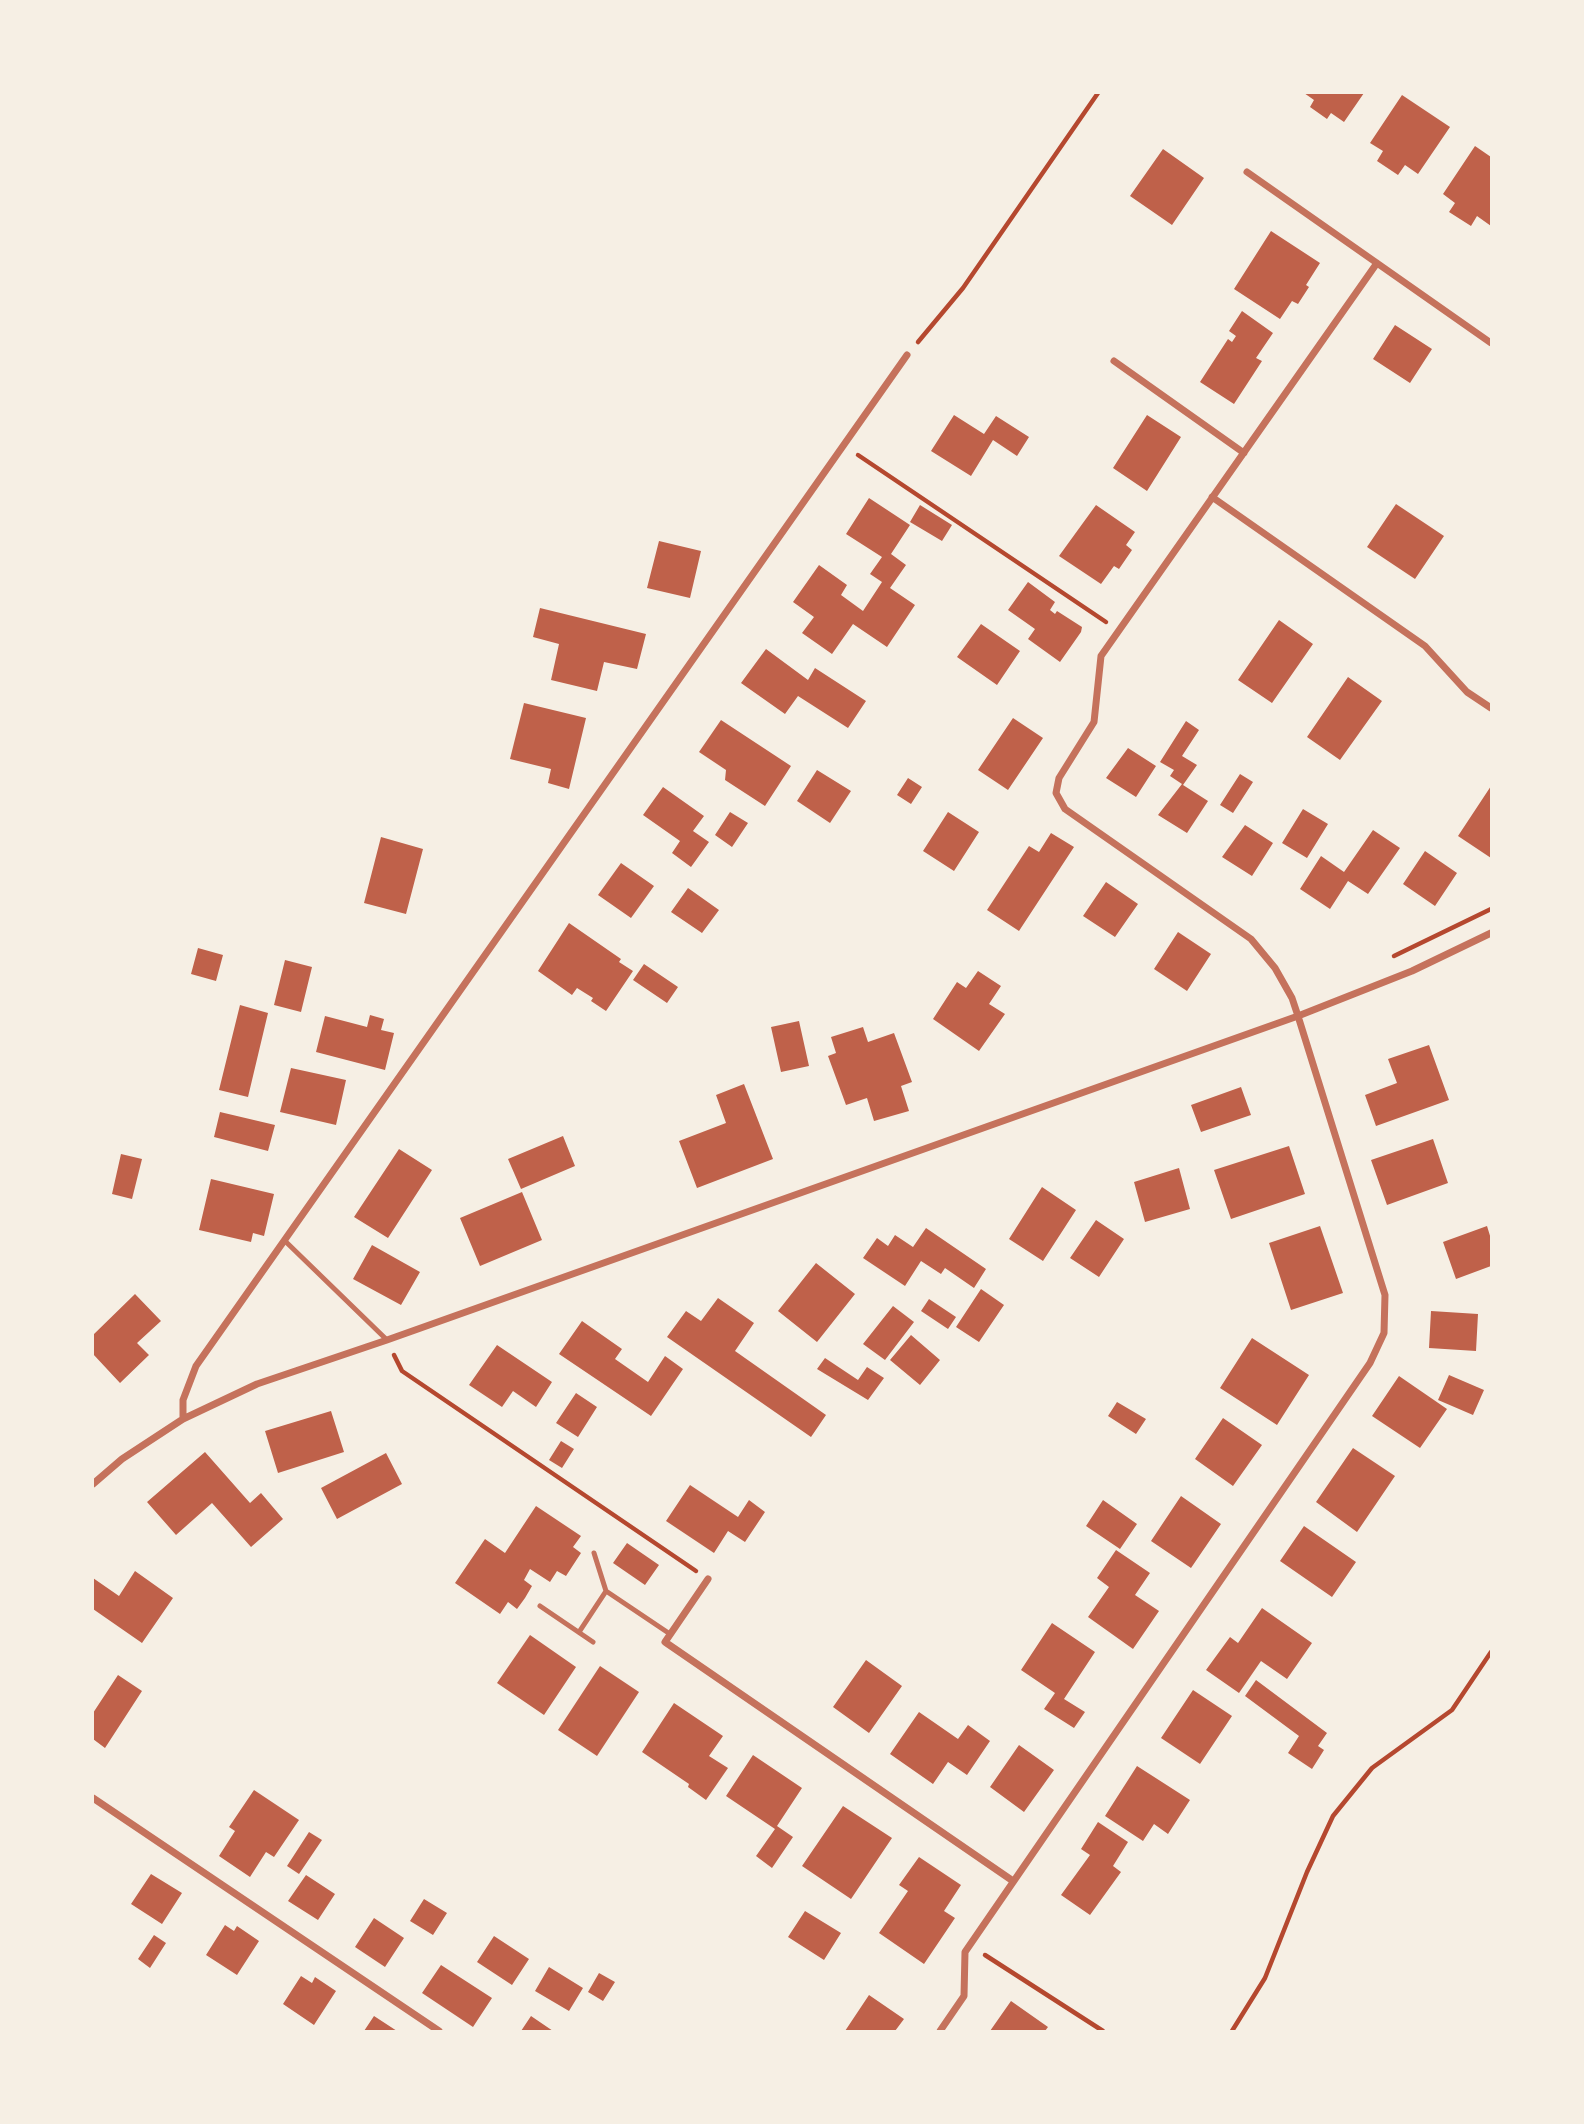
<!DOCTYPE html>
<html>
<head>
<meta charset="utf-8">
<style>
  body { margin:0 }
  #map { position:relative; width:1584px; height:2124px; overflow:hidden; background:#f6efe4; font-family:Barlow,sans-serif }
  canvas { display:block }
  .frame { position:absolute; inset:0; border:94px solid #f6efe4; pointer-events:none }
</style>
</head>
<body>
<div id="map">
<canvas width="1584" height="2124"></canvas>
<div class="frame"></div>
</div>
<script>
const c = document.querySelector('canvas').getContext('2d');
c.lineJoin = 'round';
function fillPath(path, color) {
  c.fillStyle = color;
  c.fill(path, 'evenodd');
}
function shape(rows) {
  const path = new Path2D();
  for (const r of rows) {
    path.moveTo(r[0], r[1]);
    for (let i = 2; i < r.length; i += 2) path.lineTo(r[i], r[i + 1]);
  }
  return path;
}
function strokePath(path, color, width, dash) {
  c.strokeStyle = color;
  c.lineWidth = width;
  c.lineCap = dash ? 'butt' : 'round';
  c.setLineDash(dash || []);
  c.stroke(path);
}
const building = shape([
  [1304,93,1364,93,1344,122,1331,113,1327,119,1310,107,1314,100],
  [1402,95,1450,127,1418,174,1405,165,1398,175,1377,161,1383,151,1370,143],
  [1475,146,1491,157,1491,226,1477,216,1471,226,1449,212,1455,203,1443,194],
  [1163,149,1204,178,1172,225,1130,196],
  [1271,231,1320,263,1306,285,1309,287,1298,304,1292,301,1280,319,1234,289],
  [1242,311,1273,333,1256,358,1262,361,1234,404,1200,382,1228,339,1232,342,1236,336,1229,331],
  [1395,325,1432,349,1410,383,1373,359],
  [954,415,984,434,996,416,1029,437,1017,456,993,440,971,476,931,451],
  [1147,415,1181,437,1147,491,1113,468],
  [869,498,910,525,891,554,906,565,890,588,915,605,887,647,853,624,832,654,802,633,814,617,793,602,819,565,847,585,841,595,863,611,882,582,870,574,882,557,846,534],
  [1396,504,1444,536,1415,579,1367,547],
  [920,505,952,525,942,541,910,522],
  [1096,505,1135,532,1126,545,1132,550,1119,569,1114,566,1101,584,1059,556],
  [659,541,701,551,690,598,647,588],
  [1028,582,1055,602,1050,610,1055,614,1057,611,1082,627,1081,632,1060,662,1028,639,1035,629,1008,610],
  [540,608,646,634,637,669,604,662,597,691,551,680,559,644,533,637],
  [1279,620,1313,644,1272,703,1238,680],
  [981,624,1020,651,997,685,957,657],
  [766,649,808,680,815,668,866,701,848,728,798,696,785,714,741,683],
  [1348,677,1382,701,1340,760,1307,737],
  [524,703,586,718,569,789,548,783,551,769,510,759],
  [1013,718,1043,738,1008,790,978,770],
  [721,720,791,766,765,806,725,780,726,770,699,752],
  [1186,721,1199,730,1182,756,1197,765,1183,785,1208,801,1187,833,1158,815,1182,784,1170,776,1174,770,1160,762],
  [1128,748,1156,766,1136,797,1106,778],
  [817,770,851,791,830,823,797,801],
  [1240,774,1253,782,1233,813,1220,805],
  [908,778,922,787,911,804,897,795],
  [1491,786,1491,858,1458,836],
  [663,787,704,816,693,831,709,842,691,867,672,853,680,841,643,815],
  [1303,809,1328,824,1307,858,1282,843],
  [730,812,748,823,732,847,715,835],
  [948,812,979,832,954,871,923,851],
  [1245,825,1273,843,1252,876,1222,857],
  [1373,830,1400,848,1368,894,1348,881,1330,909,1300,889,1321,856,1344,872],
  [1051,833,1074,847,1019,931,987,910,1029,846,1039,852],
  [381,837,423,849,406,914,364,903],
  [1425,851,1457,873,1435,906,1403,884],
  [621,863,654,886,631,918,598,895],
  [1106,882,1138,904,1115,937,1083,916],
  [688,888,719,910,702,933,671,912],
  [569,923,621,959,619,962,633,971,606,1011,591,1001,593,998,577,988,572,995,538,971],
  [1178,932,1211,954,1187,991,1154,969],
  [198,948,223,955,216,981,191,974],
  [285,960,312,967,301,1012,274,1005],
  [644,964,678,987,667,1003,633,980],
  [978,971,1001,986,989,1004,1005,1014,979,1051,933,1019,957,982,966,988],
  [240,1005,268,1013,248,1097,219,1090],
  [370,1015,384,1019,381,1030,394,1033,385,1070,316,1052,325,1016,367,1027],
  [799,1021,809,1066,781,1072,771,1027],
  [863,1027,868,1042,894,1033,912,1082,901,1086,909,1111,874,1121,867,1098,846,1105,828,1056,836,1053,831,1037],
  [1429,1045,1449,1100,1376,1126,1365,1095,1397,1083,1388,1059],
  [291,1068,346,1080,336,1125,280,1112],
  [744,1084,773,1159,697,1188,679,1141,726,1123,716,1095],
  [1241,1087,1251,1115,1201,1132,1191,1105],
  [220,1112,275,1125,268,1151,214,1137],
  [563,1136,575,1166,521,1189,508,1159],
  [1433,1139,1448,1183,1387,1205,1371,1160],
  [1289,1146,1305,1194,1231,1219,1214,1170],
  [399,1149,432,1170,388,1238,354,1217],
  [121,1154,142,1159,132,1199,112,1194],
  [1179,1168,1190,1209,1145,1222,1134,1182],
  [211,1179,274,1194,264,1236,253,1233,251,1242,199,1230],
  [1042,1187,1076,1210,1043,1261,1009,1239],
  [522,1192,542,1240,480,1266,460,1218],
  [1096,1220,1124,1239,1099,1277,1070,1258],
  [1320,1226,1343,1293,1291,1310,1269,1243],
  [1487,1226,1491,1239,1491,1266,1456,1279,1443,1242],
  [926,1228,986,1269,974,1288,945,1268,941,1274,921,1261,905,1286,863,1258,877,1238,888,1246,895,1235,913,1247],
  [372,1245,420,1272,401,1305,353,1279],
  [816,1263,855,1294,817,1342,778,1311],
  [981,1289,1004,1305,979,1342,956,1327],
  [135,1294,161,1321,137,1343,149,1355,120,1383,93,1354,93,1335],
  [718,1298,754,1323,735,1351,826,1415,811,1437,667,1337,686,1311,701,1321],
  [929,1299,956,1317,948,1329,921,1311],
  [893,1306,914,1322,885,1360,863,1344],
  [1431,1311,1478,1314,1476,1351,1429,1348],
  [582,1321,622,1349,615,1359,648,1382,665,1356,683,1369,651,1416,559,1354],
  [911,1335,940,1360,920,1385,890,1360],
  [1252,1338,1309,1375,1277,1425,1220,1388],
  [497,1345,552,1382,536,1407,513,1391,502,1407,469,1385],
  [825,1358,858,1380,867,1367,884,1378,868,1400,817,1369],
  [1449,1375,1484,1390,1473,1415,1438,1400],
  [1399,1376,1447,1409,1420,1448,1372,1416],
  [576,1393,597,1407,578,1437,556,1423],
  [1117,1402,1146,1419,1136,1434,1108,1416],
  [331,1411,344,1452,278,1473,265,1431],
  [1223,1418,1262,1445,1233,1486,1195,1459],
  [561,1441,574,1449,562,1468,549,1460],
  [1353,1448,1395,1476,1357,1532,1316,1502],
  [205,1452,250,1503,261,1493,283,1519,251,1547,212,1503,176,1535,147,1502],
  [386,1453,402,1484,337,1519,321,1488],
  [690,1485,738,1517,749,1500,765,1512,745,1542,728,1531,714,1553,666,1521],
  [1181,1496,1221,1524,1191,1568,1151,1541],
  [1103,1500,1137,1524,1120,1549,1086,1526],
  [536,1506,581,1536,573,1547,581,1553,566,1576,557,1571,550,1582,530,1569,524,1580,532,1586,525,1598,517,1609,508,1602,500,1614,455,1583,485,1539,505,1553],
  [1304,1526,1356,1562,1332,1597,1280,1561],
  [627,1543,659,1565,645,1585,613,1563],
  [1116,1550,1150,1573,1135,1595,1159,1611,1133,1649,1088,1617,1109,1587,1097,1578],
  [135,1571,173,1598,142,1643,93,1609,93,1578,119,1596],
  [1262,1608,1312,1643,1287,1679,1261,1661,1239,1693,1206,1670,1230,1637,1238,1643],
  [1052,1623,1095,1652,1064,1699,1085,1712,1074,1728,1044,1709,1055,1693,1021,1670],
  [530,1635,576,1667,544,1715,497,1683],
  [866,1660,902,1686,869,1733,833,1707],
  [600,1666,639,1692,597,1756,558,1730],
  [118,1675,142,1691,105,1748,93,1739,93,1713],
  [1256,1680,1327,1733,1318,1746,1324,1750,1312,1769,1288,1753,1299,1736,1245,1696],
  [1193,1690,1232,1716,1200,1764,1161,1738],
  [674,1703,723,1736,709,1756,728,1768,706,1800,688,1787,689,1784,642,1752],
  [919,1712,958,1739,968,1725,990,1741,967,1775,948,1762,933,1784,890,1754],
  [1019,1745,1054,1770,1024,1812,990,1787],
  [753,1755,802,1788,777,1826,793,1837,772,1868,756,1856,775,1829,726,1796],
  [1137,1766,1190,1800,1168,1834,1154,1824,1143,1841,1105,1816],
  [254,1790,299,1820,274,1857,266,1852,250,1877,219,1856,235,1831,229,1827],
  [843,1806,892,1838,851,1899,802,1866],
  [1098,1822,1128,1842,1113,1866,1121,1872,1090,1915,1061,1895,1090,1855,1081,1849],
  [309,1832,322,1840,299,1874,287,1866],
  [919,1857,961,1885,944,1911,955,1918,924,1964,879,1933,908,1891,899,1885],
  [151,1874,182,1893,162,1924,131,1904],
  [306,1875,335,1894,318,1920,288,1901],
  [424,1899,447,1913,433,1935,410,1921],
  [805,1911,841,1933,824,1960,788,1937],
  [374,1918,404,1938,385,1967,355,1947],
  [225,1925,234,1931,237,1926,259,1941,237,1975,206,1955],
  [154,1935,166,1943,150,1968,138,1959],
  [494,1936,529,1959,512,1985,477,1962],
  [441,1965,492,1998,473,2027,422,1993],
  [549,1967,583,1988,569,2011,535,1991],
  [599,1973,615,1982,603,2001,588,1992],
  [301,1976,312,1983,315,1977,336,1991,314,2025,283,2004],
  [869,1995,904,2019,895,2031,845,2031],
  [1011,2001,1048,2027,1045,2031,990,2031],
  [374,2016,397,2031,364,2031],
  [531,2016,553,2031,521,2031]
]);
const path = shape([
  [918,342,963,288,1098,93],
  [858,455,1106,622],
  [1394,956,1491,909],
  [394,1355,402,1371,696,1571],
  [985,1955,1103,2031],
  [1232,2031,1265,1978,1307,1872,1333,1816,1372,1768,1452,1710,1491,1652]
]);
const service = shape([
  [284,1240,387,1340],
  [594,1553,606,1591],
  [540,1606,593,1642],
  [579,1632,606,1591,670,1634]
]);
const minor = shape([
  [1247,172,1491,343],
  [1114,361,1244,453],
  [1212,497,1425,646,1467,692,1491,708],
  [183,1419,183,1400,196,1366,907,355],
  [93,1484,122,1459,183,1419,257,1384,387,1340,1298,1016,1412,971,1491,933],
  [708,1579,665,1642,1013,1881],
  [93,1798,439,2031],
  [940,2031,964,1996,965,1952,1370,1363,1384,1333,1385,1295,1298,1016,1292,998,1275,968,1251,939,1065,809,1056,793,1059,778,1094,722,1101,656,1377,263]
]);
fillPath(building, '#bf614a');
strokePath(path, '#b5482f', 4.5);
strokePath(service, '#c5725c', 5);
strokePath(minor, '#c5725c', 7);
</script>
</body>
</html>
